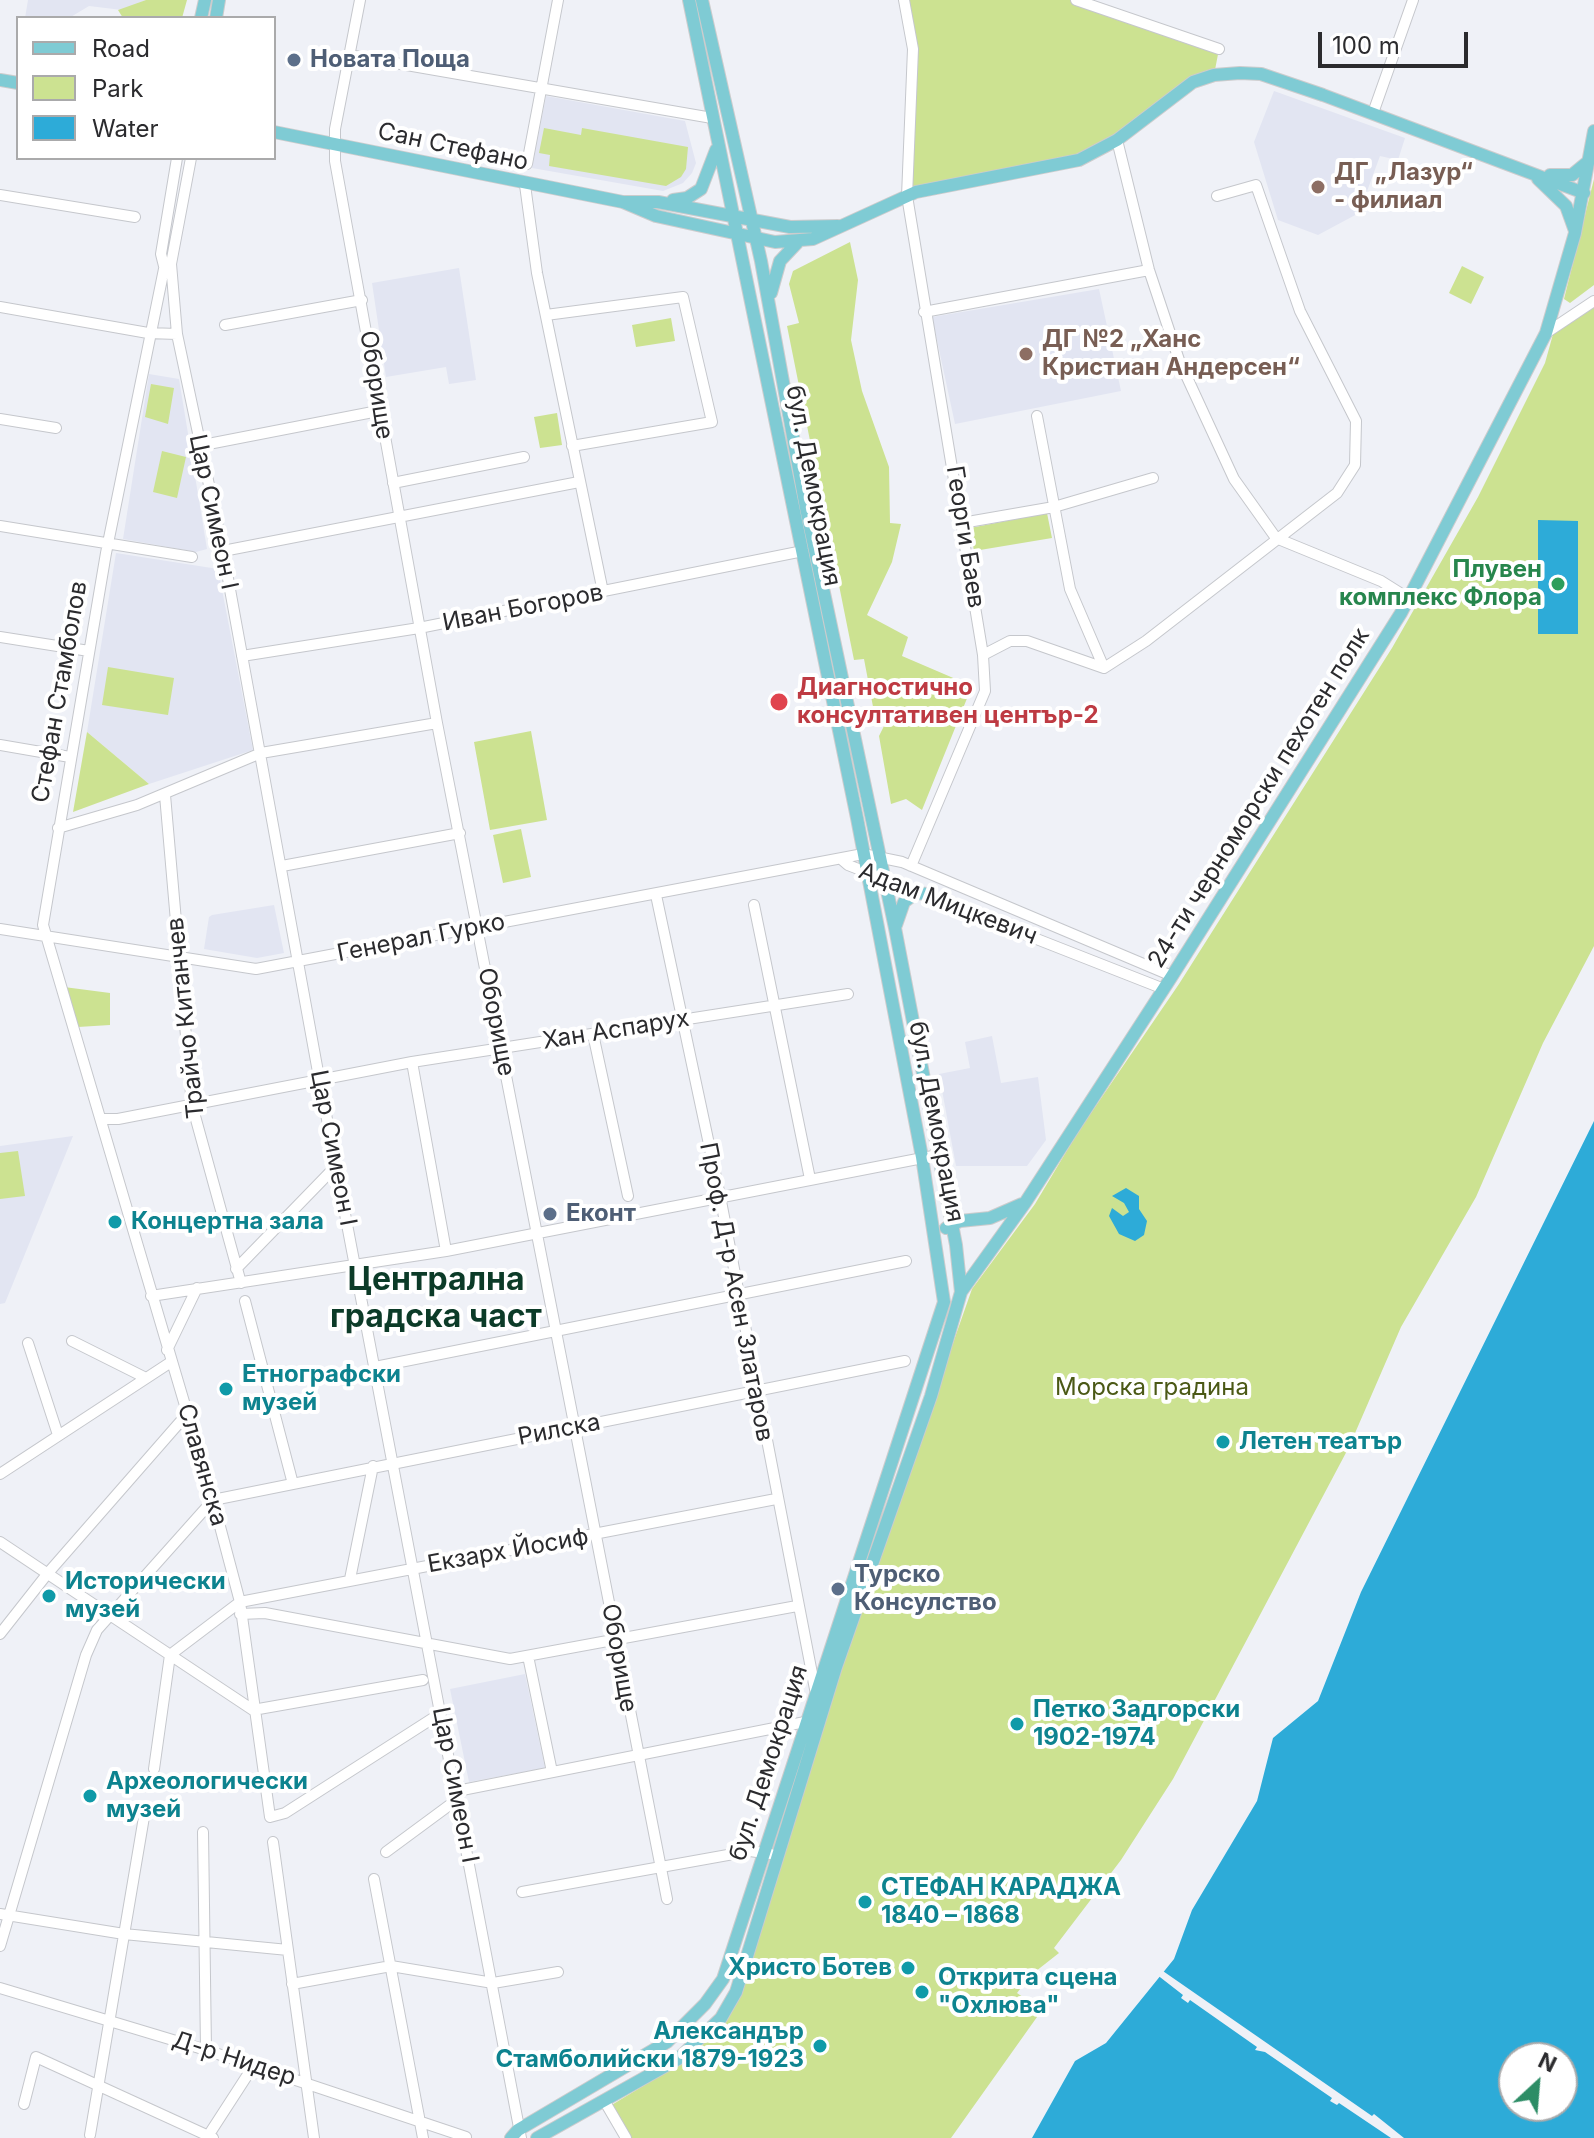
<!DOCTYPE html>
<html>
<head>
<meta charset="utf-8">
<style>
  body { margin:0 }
  #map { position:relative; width:1594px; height:2138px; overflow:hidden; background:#eff1f7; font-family:Inter,sans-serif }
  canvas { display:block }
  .legend { position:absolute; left:16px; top:16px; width:260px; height:144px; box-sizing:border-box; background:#fff; border:2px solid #aaaaab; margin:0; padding:10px 14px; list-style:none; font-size:24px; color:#2b2b2e }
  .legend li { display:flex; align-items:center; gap:16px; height:40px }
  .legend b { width:40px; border:2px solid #aaaaab }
  .north { position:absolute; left:1498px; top:2042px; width:80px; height:80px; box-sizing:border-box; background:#fff; border:2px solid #aaaaab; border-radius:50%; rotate:26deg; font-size:22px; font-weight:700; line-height:32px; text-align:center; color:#2b2b2e }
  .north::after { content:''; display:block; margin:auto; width:28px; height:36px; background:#2d8d66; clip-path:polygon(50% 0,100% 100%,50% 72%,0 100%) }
  .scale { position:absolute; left:1318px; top:32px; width:150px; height:36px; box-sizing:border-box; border:4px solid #2b2b2e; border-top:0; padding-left:10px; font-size:24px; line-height:28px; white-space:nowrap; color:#2b2b2e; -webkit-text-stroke:6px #fff; paint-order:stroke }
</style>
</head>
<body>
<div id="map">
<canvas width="1594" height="2138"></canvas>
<ul class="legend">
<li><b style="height:10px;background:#7fcbd4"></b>Road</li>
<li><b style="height:22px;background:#cce291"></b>Park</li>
<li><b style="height:22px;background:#2dabd8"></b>Water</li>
</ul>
<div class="north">N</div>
<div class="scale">100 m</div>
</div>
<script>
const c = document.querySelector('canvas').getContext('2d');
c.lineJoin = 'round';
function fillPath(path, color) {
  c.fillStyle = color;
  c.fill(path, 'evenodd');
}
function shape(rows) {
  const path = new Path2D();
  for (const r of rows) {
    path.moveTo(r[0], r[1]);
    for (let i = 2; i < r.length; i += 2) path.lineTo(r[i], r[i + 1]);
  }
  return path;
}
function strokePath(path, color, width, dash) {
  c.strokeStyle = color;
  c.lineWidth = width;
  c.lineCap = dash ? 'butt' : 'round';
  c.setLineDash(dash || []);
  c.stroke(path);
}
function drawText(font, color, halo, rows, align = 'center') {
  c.font = font + ' Inter,sans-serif';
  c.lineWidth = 8;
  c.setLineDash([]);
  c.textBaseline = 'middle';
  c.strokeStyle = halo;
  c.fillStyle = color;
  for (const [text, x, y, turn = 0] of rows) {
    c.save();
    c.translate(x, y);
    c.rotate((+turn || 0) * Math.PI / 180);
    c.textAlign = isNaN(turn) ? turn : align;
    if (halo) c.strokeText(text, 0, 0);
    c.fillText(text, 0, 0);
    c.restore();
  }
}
const built = shape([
  [28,0,146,0,122,10,89,6,69,18,25,18],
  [1274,91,1405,138,1398,160,1380,156,1359,213,1318,235,1278,220,1254,142],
  [546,96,685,121,696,163,692,173,683,183,663,191,532,168],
  [459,268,476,380,449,384,446,367,386,377,372,283],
  [1099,289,1121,391,955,424,932,317],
  [149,374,179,379,207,549,196,552,123,539],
  [116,553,218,569,253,750,149,784,87,732],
  [274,905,284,953,257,958,204,949,209,917,212,915],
  [992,1036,1001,1083,1038,1077,1046,1140,1027,1166,956,1166,939,1074,970,1068,965,1042],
  [73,1136,5,1303,0,1304,0,1146],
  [525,1674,545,1768,469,1782,450,1689]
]);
const green = shape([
  [146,0,187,0,182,18,123,18,118,10],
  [904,0,1076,0,1219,49,1214,75,1099,151,907,196,913,49],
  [544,128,581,135,582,128,688,147,686,169,681,177,666,186,549,166,550,155,539,153],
  [1594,179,1594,285,1570,303,1564,299],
  [850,242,858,280,851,340,862,391,889,467,890,523,901,524,892,562,867,615,908,637,902,656,972,686,922,810,906,799,891,804,879,736,885,724,874,712,864,659,854,660,787,326,799,323,789,284,793,271],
  [1462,266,1484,277,1471,304,1449,293],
  [1594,299,1594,946,1543,1043,1476,1197,1401,1327,1349,1447,1173,1779,1121,1860,1054,1948,1059,1953,1031,1975,1017,1993,1042,2010,951,2138,629,2138,610,2106,681,2063,725,2022,745,1982,838,1670,972,1289,1035,1204,1078,1132,1179,984,1392,648,1478,497,1545,363,1555,327],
  [671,318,675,341,636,347,632,325],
  [151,384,174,388,168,424,145,417],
  [557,413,562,445,540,448,534,417],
  [162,451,186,457,177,498,153,492],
  [1047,513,1052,538,974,551,970,528],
  [108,667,174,678,168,715,102,705],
  [531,731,547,820,490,830,474,742],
  [87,732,149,784,73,812],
  [521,829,531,877,503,883,493,835],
  [64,987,110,993,110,1025,78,1027],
  [18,1151,25,1196,0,1199,0,1153]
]);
const water = shape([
  [1538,520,1578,521,1578,634,1538,634],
  [1594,1121,1594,2138,1032,2138,1075,2061,1106,2043,1174,1959,1192,1910,1257,1801,1273,1738,1318,1701,1361,1592],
  [1514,2058,1562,2058,1562,2106,1514,2106],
  [1126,1188,1139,1196,1139,1209,1147,1221,1144,1235,1135,1241,1119,1234,1109,1216,1112,1208,1123,1216,1129,1212,1124,1203,1112,1196]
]);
const pier = shape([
  [1160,1969,1372,2116,1374,2114,1404,2138,1391,2138,1339,2103,1337,2105,1330,2101,1332,2098,1265,2052,1255,2050,1257,2047,1190,2000,1188,2003,1181,1998,1183,1995,1156,1974]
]);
const minor = shape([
  [360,0,335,129,335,161,437,723,667,1899],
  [904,0,913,49,907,196,983,655,985,691,911,866],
  [1076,0,1219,49],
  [349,55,712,118],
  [1373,113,1413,0],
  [1117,140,1149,270,1179,360,1234,479,1276,538,1381,581,1408,598],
  [191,158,171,264,177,334,223,551,318,1072,521,2138],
  [527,164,558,0],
  [525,185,537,273,603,592],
  [0,195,135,217],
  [164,269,106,553,43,925,213,1500,240,1602,270,1817,285,1813,441,1713],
  [166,274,161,254,177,158],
  [0,307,148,333,177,334],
  [924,312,1149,270],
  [546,315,683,297,712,422,572,446],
  [225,325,362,300],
  [1546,333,1594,301],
  [1037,416,1070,589,1104,668],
  [0,419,56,428],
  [198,446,378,411],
  [393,483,524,457],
  [962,523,1054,507,1153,478],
  [0,526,192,557],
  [223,551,579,482],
  [0,637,89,651],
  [983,655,1010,641,1027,641,1104,668],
  [242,656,419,628,803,551],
  [1104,668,1146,641,1337,493,1355,465,1356,421,1300,311,1256,185,1217,196],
  [0,745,70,757],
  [165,795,192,1105,241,1283],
  [58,828,137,805,261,753,437,723],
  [841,859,848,865,1164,989],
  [282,866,460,833],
  [656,895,720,1196,815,1689],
  [754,905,810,1179],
  [0,929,256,969,863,854,902,862,1172,976],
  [593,1034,628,1196],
  [412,1062,446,1251],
  [101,1119,118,1119,412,1062,848,994],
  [236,1269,337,1165],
  [151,1296,446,1251,938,1155],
  [245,1301,293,1484],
  [72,1341,146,1378],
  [28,1343,58,1435],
  [167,1350,197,1288],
  [375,1367,906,1261],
  [0,1474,171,1362],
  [213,1500,905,1361],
  [0,1542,108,1614],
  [350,1579,373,1466],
  [240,1614,265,1613,510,1659,797,1606],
  [113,1617,253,1710,423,1680],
  [0,1634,48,1573,187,1414],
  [528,1656,552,1772],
  [154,1769,170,1655,240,1602,776,1499],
  [457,1791,805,1722],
  [203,1832,206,2050],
  [273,1842,314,2138],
  [386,1852,451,1804,459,1803],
  [374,1879,423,2138],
  [522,1892,750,1851,771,1854],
  [0,1914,124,1934,288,1950],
  [0,1946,86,1655,97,1630,213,1500],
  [292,1984,391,1966,493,1983,558,1972],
  [0,1988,206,2050,466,2137],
  [605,2102,626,2138],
  [24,2104,36,2057,213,2138],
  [90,2135,144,1817],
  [208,2136,254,2065]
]);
const major = shape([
  [201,18,205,0],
  [216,18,219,0],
  [0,80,18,83],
  [274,132,623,202,658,202,790,227,838,226],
  [1550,175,1572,175,1589,161],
  [1538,179,1566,206,1575,231],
  [673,200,687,198,701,189,716,150],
  [623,202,656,216,775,242,813,239,916,192,1079,160,1117,140,1193,82,1214,75,1240,73,1261,74,1323,95,1584,193],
  [771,293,780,261,797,243],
  [896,925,904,902,916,893,927,894],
  [946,1228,960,1221,990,1218,1022,1204],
  [961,1292,1025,1203,1172,976,1401,613,1546,333,1575,233,1594,131],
  [511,2138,518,2130,667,2042,705,2004,723,1979,944,1302,922,1157,857,818,689,0],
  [537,2138,678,2059,721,2018,736,1992,836,1667,931,1396,961,1292,956,1245,895,928,806,508,761,261,702,0]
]);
const markers = [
  [294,60,8,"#5c6f8a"],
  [1318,187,8,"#8d6e63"],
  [1026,354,8,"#8d6e63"],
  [1558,584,8,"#2e9e5b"],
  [779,702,10,"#e0444e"],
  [550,1214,8,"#5c6f8a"],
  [115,1222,8,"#0f9aa8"],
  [226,1389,8,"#0f9aa8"],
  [1223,1442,8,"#0f9aa8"],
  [838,1589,8,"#5c6f8a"],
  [49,1596,8,"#0f9aa8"],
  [1017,1724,8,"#0f9aa8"],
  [90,1796,8,"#0f9aa8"],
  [865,1902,8,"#0f9aa8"],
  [908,1968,8,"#0f9aa8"],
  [922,1992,8,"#0f9aa8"],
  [820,2046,8,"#0f9aa8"]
];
const serviceNames = [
  ["Новата Поща",310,60],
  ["Еконт",566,1214],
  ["Турско",854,1575],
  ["Консулство",854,1603]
];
const streetNames = [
  ["Сан Стефано",453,147,12],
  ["Оборище",376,385,81],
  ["бул. Демокрация",813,486,79],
  ["Цар Симеон I",213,512,78],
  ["Георги Баев",965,537,81],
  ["Иван Богоров",523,608,-11],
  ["Стефан Стамболов",60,692,-80],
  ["24-ти черноморски пехотен полк",1259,798,-58],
  ["Адам Мицкевич",948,904,21],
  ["Генерал Гурко",421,938,-11],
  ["Трайчо Китанчев",186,1018,-96],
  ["Оборище",496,1022,79],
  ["Хан Аспарух",616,1030,-9],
  ["бул. Демокрация",936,1122,79],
  ["Цар Симеон I",333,1148,79],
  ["Проф. Д-р Асен Златаров",736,1292,79],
  ["Рилска",559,1430,-11],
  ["Славянска",202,1465,74],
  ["Екзарх Йосиф",508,1551,-10],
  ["Оборище",619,1658,80],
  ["бул. Демокрация",769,1763,-72],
  ["Цар Симеон I",455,1785,79],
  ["Д-р Нидер",234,2059,18]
];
const educationNames = [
  ["ДГ „Лазур“",1334,173],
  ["- филиал",1334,201],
  ["ДГ №2 „Ханс",1042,340],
  ["Кристиан Андерсен“",1042,368]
];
const leisureNames = [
  ["Плувен",1542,570],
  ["комплекс Флора",1542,598]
];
const healthNames = [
  ["Диагностично",797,688],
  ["консултативен център-2",797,716]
];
const cultureNames = [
  ["Концертна зала",131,1222],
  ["Етнографски",242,1375],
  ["музей",242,1403],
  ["Летен театър",1239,1442],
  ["Исторически",65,1582],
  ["музей",65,1610],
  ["Петко Задгорски",1033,1710],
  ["1902-1974",1033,1738],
  ["Археологически",106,1782],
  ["музей",106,1810],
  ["СТЕФАН КАРАДЖА",881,1888],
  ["1840 – 1868",881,1916],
  ["Христо Ботев",892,1968,"right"],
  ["Открита сцена",938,1978],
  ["\"Охлюва\"",938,2006],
  ["Александър",804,2032,"right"],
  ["Стамболийски 1879-1923",804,2060,"right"]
];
const parkNames = [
  ["Морска градина",1152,1388]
];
const districtNames = [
  ["Централна",436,1280],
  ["градска част",436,1317]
];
fillPath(built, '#e2e5f2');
fillPath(green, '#cce291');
fillPath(water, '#2dabd8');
fillPath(pier, '#eff1f7');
strokePath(minor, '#c5c7cc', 12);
strokePath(major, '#cccccd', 14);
strokePath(minor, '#fff', 10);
strokePath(major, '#7fcbd4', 12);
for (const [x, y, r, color] of markers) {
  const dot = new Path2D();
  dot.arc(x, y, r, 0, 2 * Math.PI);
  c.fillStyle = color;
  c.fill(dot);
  strokePath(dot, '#fff', 3);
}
drawText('bold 24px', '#4e5e75', '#fff', serviceNames, 'left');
drawText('24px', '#2b2b2e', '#fff', streetNames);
drawText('bold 24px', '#785e54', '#fff', educationNames, 'left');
drawText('bold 24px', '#27864d', '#fff', leisureNames, 'right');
drawText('bold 24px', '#be3a42', '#fff', healthNames, 'left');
drawText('bold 24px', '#0d838f', '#fff', cultureNames, 'left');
drawText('24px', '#4b5916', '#fff', parkNames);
drawText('bold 32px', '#0c3b28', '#fff', districtNames);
</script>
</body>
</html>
